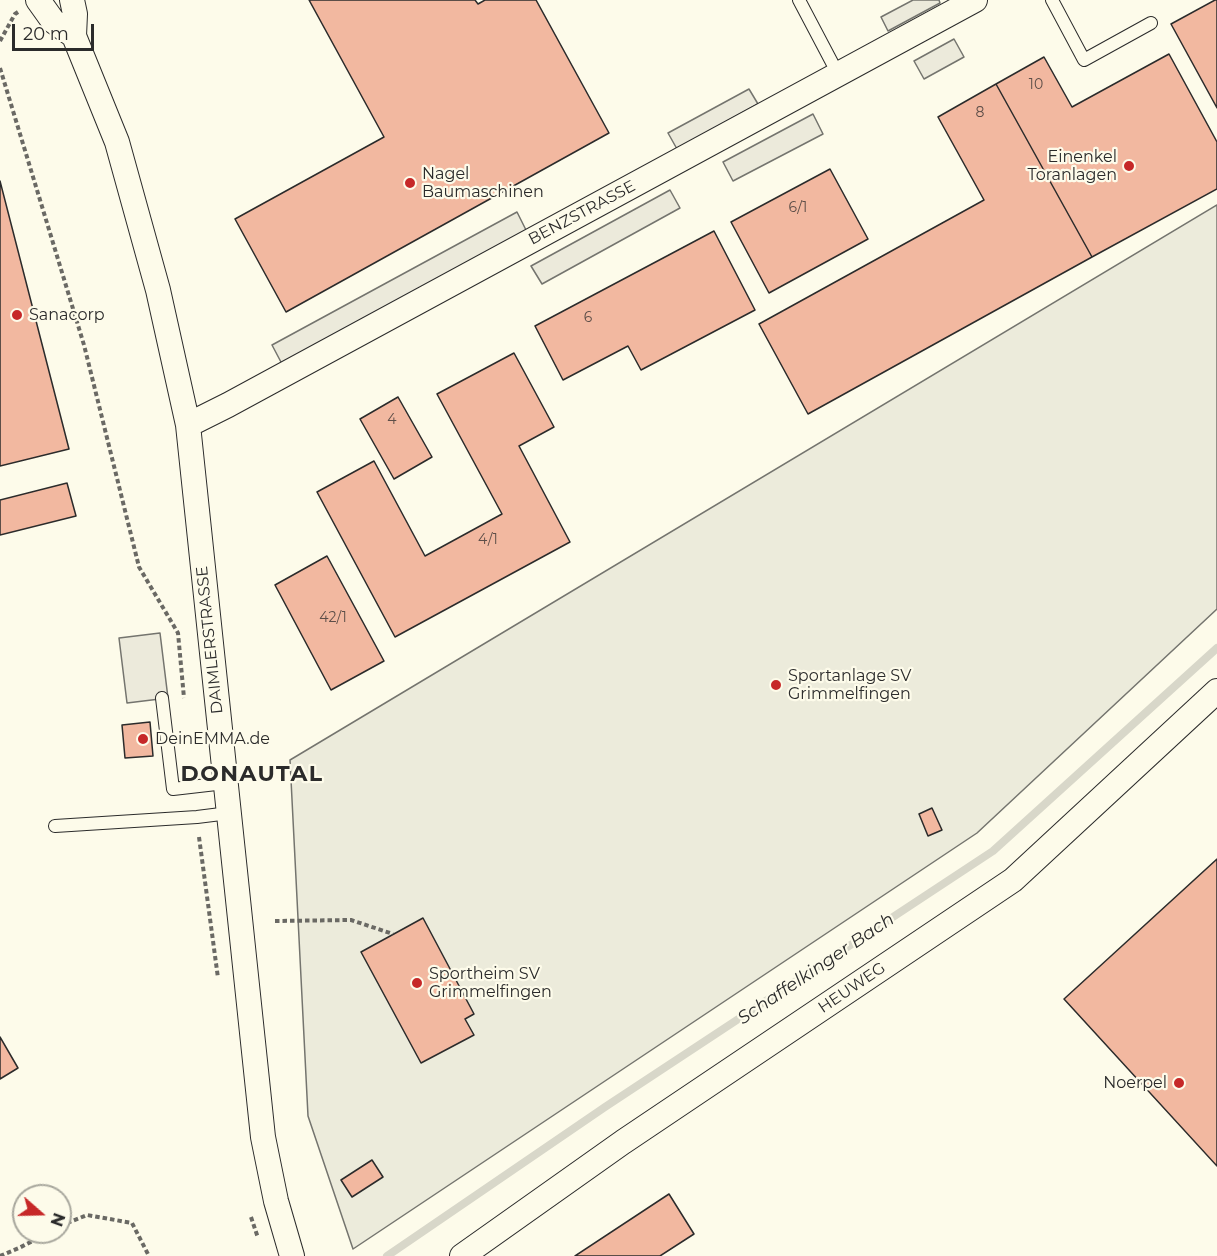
<!DOCTYPE html>
<html>
<head>
<meta charset="utf-8">
<style>
  body { margin:0 }
  #map { position:relative; width:1217px; height:1256px; overflow:hidden; background:#fdfbea; font-family:Montserrat,sans-serif }
  canvas { display:block }
  .north { position:absolute; left:12px; top:1184px; width:60px; height:60px; box-sizing:border-box; background:#fdfbea; border:2px solid #a9a89e; border-radius:50%; rotate:110deg; font-size:16px; font-weight:700; line-height:24px; text-align:center; color:#2b2b2b }
  .north::after { content:''; display:block; margin:auto; width:21px; height:27px; background:#c62828; clip-path:polygon(50% 0,100% 100%,50% 72%,0 100%) }
  .scale { position:absolute; left:12px; top:24px; width:82px; height:27px; box-sizing:border-box; border:3px solid #2b2b2b; border-top:0; padding-left:8px; font-size:18px; line-height:21px; white-space:nowrap; color:#2b2b2b; -webkit-text-stroke:4px #fdfbea; paint-order:stroke }
</style>
</head>
<body>
<div id="map">
<canvas width="1217" height="1256"></canvas>
<div class="north">N</div>
<div class="scale">20 m</div>
</div>
<script>
const c = document.querySelector('canvas').getContext('2d');
c.lineJoin = 'round';
function fillPath(path, color) {
  c.fillStyle = color;
  c.fill(path, 'evenodd');
}
function shape(rows) {
  const path = new Path2D();
  for (const r of rows) {
    path.moveTo(r[0], r[1]);
    for (let i = 2; i < r.length; i += 2) path.lineTo(r[i], r[i + 1]);
  }
  return path;
}
function strokePath(path, color, width, dash) {
  c.strokeStyle = color;
  c.lineWidth = width;
  c.lineCap = dash ? 'butt' : 'round';
  c.setLineDash(dash || []);
  c.stroke(path);
}
function drawText(font, color, halo, rows, align = 'center') {
  c.font = font + ' Montserrat,sans-serif';
  c.lineWidth = 4.5;
  c.setLineDash([]);
  c.textBaseline = 'middle';
  c.strokeStyle = halo;
  c.fillStyle = color;
  for (const [text, x, y, turn = 0] of rows) {
    c.save();
    c.translate(x, y);
    c.rotate((+turn || 0) * Math.PI / 180);
    c.textAlign = isNaN(turn) ? turn : align;
    if (halo) c.strokeText(text, 0, 0);
    c.fillText(text, 0, 0);
    c.restore();
  }
}
const green = shape([
  [1217,205,1217,609,977,833,353,1249,308,1116,290,760,1217,205]
]);
const parking = shape([
  [913,0,939,0,940,3,888,31,881,17,913,0],
  [954,39,964,57,924,79,914,61,954,39],
  [749,89,758,104,677,149,668,133,749,89],
  [813,114,823,134,733,181,723,162,813,114],
  [670,190,680,208,542,284,531,266,670,190],
  [517,212,527,232,282,364,272,345,517,212],
  [160,633,168,698,127,703,119,638,160,633]
]);
const stream = shape([
  [387,1256,605,1107,993,851,1217,648]
]);
const building = shape([
  [309,0,475,0,478,4,485,0,536,0,609,133,286,312,235,219,384,137,309,0],
  [1215,0,1217,0,1217,108,1171,24,1215,0],
  [1169,54,1217,142,1217,189,1092,257,996,84,1044,57,1072,107,1169,54],
  [996,84,1092,257,808,414,759,324,984,200,938,117,996,84],
  [830,169,868,239,769,293,731,222,830,169],
  [0,181,69,449,0,466,0,181],
  [714,231,755,310,641,370,628,346,563,380,535,326,714,231],
  [514,353,554,427,519,446,570,542,395,637,317,492,374,461,425,556,502,514,437,394,514,353],
  [398,397,432,457,394,479,360,419,398,397],
  [67,483,76,516,0,535,0,500,67,483],
  [327,556,384,661,331,690,275,585,327,556],
  [150,722,153,756,125,758,122,725,150,722],
  [932,808,942,830,928,836,919,814,932,808],
  [1217,859,1217,1166,1064,999,1217,859],
  [423,918,474,1014,465,1019,474,1035,421,1063,361,952,423,918],
  [0,1037,18,1068,0,1079,0,1037],
  [372,1160,383,1177,352,1197,341,1180,372,1160],
  [669,1194,694,1234,660,1256,575,1256,669,1194]
]);
const path = shape([
  [0,41,15,14,18,12],
  [0,68,84,345,139,567,178,633,184,698],
  [199,837,218,978],
  [275,921,351,920,393,934],
  [251,1217,258,1238],
  [60,1226,87,1215,132,1223,149,1256],
  [0,1256,19,1248,50,1232]
]);
const lane = shape([
  [799,0,838,74],
  [1052,0,1084,60,1151,23],
  [162,698,173,789,225,783],
  [55,826,197,817,229,813]
]);
const street = shape([
  [38,0,53,21,74,36],
  [72,0,75,14,74,36,117,142,158,290,188,425,263,1137,276,1201,292,1256],
  [188,425,228,405,975,0],
  [462,1256,623,1142,1013,880,1217,691]
]);
const markers = [
  [1129,166,6,"#c62828"],
  [410,183,6,"#c62828"],
  [17,315,6,"#c62828"],
  [776,685,6,"#c62828"],
  [143,739,6,"#c62828"],
  [417,983,6,"#c62828"],
  [1179,1083,6,"#c62828"]
];
const numberNames = [
  ["10",1036,85],
  ["8",980,113],
  ["6/1",798,208],
  ["6",588,318],
  ["4",392,420],
  ["4/1",488,540],
  ["42/1",333,618]
];
const poiNames = [
  ["Einenkel",1117,157,"right"],
  ["Toranlagen",1117,175,"right"],
  ["Nagel",422,174],
  ["Baumaschinen",422,192],
  ["Sanacorp",29,315],
  ["Sportanlage SV",788,676],
  ["Grimmelfingen",788,694],
  ["DeinEMMA.de",155,739],
  ["Sportheim SV",429,974],
  ["Grimmelfingen",429,992],
  ["Noerpel",1167,1083,"right"]
];
const streetNames = [
  ["BENZSTRASSE",582,213,-28],
  ["DAIMLERSTRASSE",210,640,-96],
  ["HEUWEG",852,988,-34]
];
const waterNames = [
  ["Schaffelkinger Bach",816,969,-34]
];
const districtNames = [
  ["DONAUTAL",252,775]
];
fillPath(green, '#ecebdb');
strokePath(green, '#74746e', 1.5);
fillPath(parking, '#eceadb');
strokePath(parking, '#74746e', 1.5);
strokePath(stream, '#d8d7c9', 8);
fillPath(building, '#f2b8a0');
strokePath(building, '#2b2b2b', 1.5);
strokePath(lane, '#2b2b2b', 14);
strokePath(street, '#2b2b2b', 26);
strokePath(path, '#6a6964', 4, [4.5, 3]);
strokePath(lane, '#fdfbea', 12);
strokePath(street, '#fdfbea', 24);
for (const [x, y, r, color] of markers) {
  const dot = new Path2D();
  dot.arc(x, y, r, 0, 2 * Math.PI);
  c.fillStyle = color;
  c.fill(dot);
  strokePath(dot, '#fdfbea', 2);
}
drawText('14px', '#5d4e48', null, numberNames);
drawText('16px', '#2b2b2b', '#fdfbea', poiNames, 'left');
drawText('16px', '#2b2b2b', '#fdfbea', streetNames);
drawText('italic 18px', '#2b2b2b', '#fdfbea', waterNames);
c.letterSpacing = '1.5px';
drawText('bold 22px', '#2b2b2b', '#fdfbea', districtNames);
c.letterSpacing = '0px';
</script>
</body>
</html>
